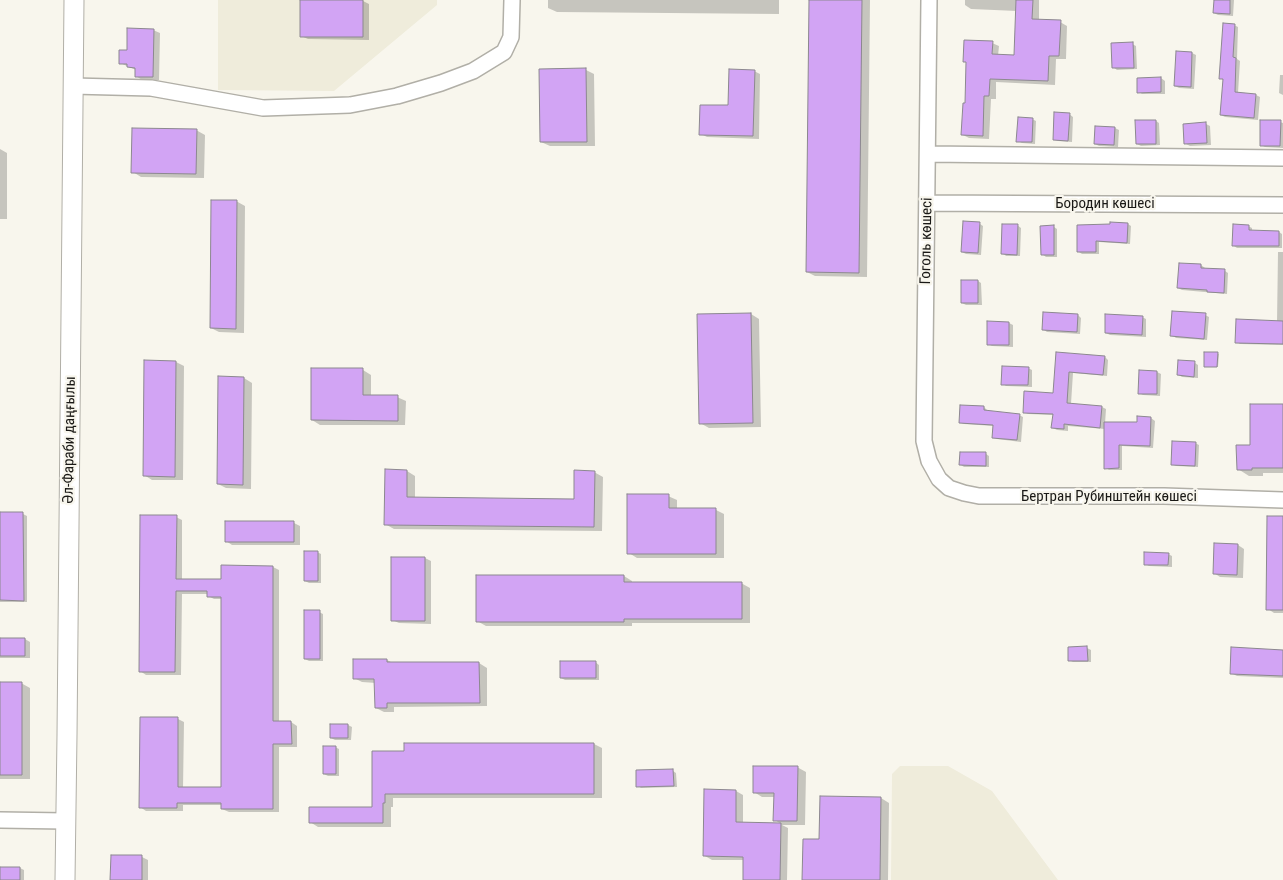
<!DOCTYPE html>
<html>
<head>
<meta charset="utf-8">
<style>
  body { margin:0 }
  canvas { display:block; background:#f8f6ed }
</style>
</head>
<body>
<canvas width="1283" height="880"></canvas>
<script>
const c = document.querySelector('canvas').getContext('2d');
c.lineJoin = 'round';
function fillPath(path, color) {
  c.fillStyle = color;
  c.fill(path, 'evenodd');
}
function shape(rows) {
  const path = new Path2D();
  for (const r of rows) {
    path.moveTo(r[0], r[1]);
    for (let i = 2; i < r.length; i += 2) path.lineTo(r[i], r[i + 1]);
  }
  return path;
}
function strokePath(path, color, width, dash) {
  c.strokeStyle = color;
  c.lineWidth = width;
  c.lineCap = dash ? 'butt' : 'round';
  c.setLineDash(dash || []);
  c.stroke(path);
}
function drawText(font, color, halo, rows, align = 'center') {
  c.font = font + ' "Roboto Condensed",sans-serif';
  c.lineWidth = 4.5;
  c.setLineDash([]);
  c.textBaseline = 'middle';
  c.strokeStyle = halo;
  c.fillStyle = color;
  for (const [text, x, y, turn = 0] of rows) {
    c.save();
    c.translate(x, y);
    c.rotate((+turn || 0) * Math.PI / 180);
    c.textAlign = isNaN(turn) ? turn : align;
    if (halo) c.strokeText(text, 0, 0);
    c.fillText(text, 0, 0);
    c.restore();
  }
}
const built = shape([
  [218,0,437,0,437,5,334,91,218,90],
  [900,766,948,766,992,791,1058,880,891,880,892,774]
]);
const shadow = shape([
  [548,0,779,0,779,14,557,12,548,8],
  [810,0,870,0,867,277,815,276,807,272],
  [965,0,1039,0,1039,21,1060,22,1067,26,1066,59,1056,59,1055,85,996,82,996,99,991,99,989,139,969,138,963,135,966,104,968,63,964,61,992,43,999,46,998,56,1015,56,1017,11,971,9,965,5],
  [1215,0,1234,0,1233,16,1218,15,1214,13],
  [363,1,369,4,369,40,308,39,301,36],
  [1234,25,1238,27,1237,59,1240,61,1238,93,1256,95,1260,97,1258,120,1225,117,1221,115,1224,81,1221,78],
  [153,30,160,33,159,80,142,80,136,76,136,70,120,63,128,51],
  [1132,44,1136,46,1137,69,1117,70,1113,67],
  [1192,53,1196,55,1194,89,1179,88,1175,86],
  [586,70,594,74,595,146,550,146,541,142],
  [754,71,760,74,759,139,707,137,701,134,729,107],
  [1280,75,1283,75,1283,95,1279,93],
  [1161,78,1165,81,1165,94,1142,94,1139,92],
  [1069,114,1073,117,1072,142,1058,141,1054,139],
  [1032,119,1036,121,1035,144,1022,143,1018,141],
  [1156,121,1159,123,1160,145,1141,146,1137,144],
  [1280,122,1283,123,1283,148,1265,147,1261,145],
  [1206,124,1210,126,1211,145,1190,146,1186,144],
  [1115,128,1119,130,1118,147,1099,146,1095,144],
  [196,130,205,135,204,178,141,177,133,172],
  [0,149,7,153,7,219,0,219],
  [236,201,245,206,244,333,219,332,211,328],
  [980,224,983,226,981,255,966,254,962,252],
  [1128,224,1131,226,1130,244,1099,242,1099,254,1082,254,1079,252,1079,226],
  [1017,225,1021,228,1020,256,1006,256,1003,253],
  [1248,226,1252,228,1252,232,1279,232,1282,234,1282,248,1237,248,1234,246],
  [1054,227,1057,229,1057,257,1046,257,1042,254],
  [1278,252,1283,252,1283,345,1240,344,1237,342,1277,322],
  [1201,265,1205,268,1204,270,1225,271,1228,273,1227,294,1182,290,1178,288],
  [978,281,981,283,982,305,966,305,962,303],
  [751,314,759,319,761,427,709,428,700,423],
  [1078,315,1081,318,1080,334,1047,332,1043,329],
  [1205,315,1209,317,1207,340,1176,338,1172,335],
  [1142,317,1146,319,1146,337,1110,335,1106,333],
  [988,322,1009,323,1013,325,1013,347,992,346,988,344],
  [1217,353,1219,354,1218,367,1205,366],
  [1057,354,1105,357,1108,360,1107,376,1073,373,1071,404,1102,407,1106,409,1105,424,1138,424,1151,418,1155,421,1153,448,1122,446,1122,470,1109,470,1106,468,1105,429,1068,426,1068,431,1057,430,1053,428,1054,415,1028,414,1024,412,1055,394],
  [145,362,176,362,184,366,183,480,152,480,144,475],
  [1195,363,1198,365,1198,378,1182,377,1179,375],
  [1028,368,1032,370,1032,387,1006,386,1003,384],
  [363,370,371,375,371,396,397,397,406,401,405,425,320,425,312,420],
  [1157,372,1161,374,1160,396,1143,395,1139,393],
  [244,378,252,383,251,489,226,488,218,484],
  [1283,405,1283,473,1263,473,1263,476,1249,476,1238,469,1252,446],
  [984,407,987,410,987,412,1019,415,1023,417,1021,442,997,439,993,437,994,426,964,424,960,422],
  [1195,443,1199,445,1198,467,1176,466,1172,464],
  [986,454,989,456,989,467,964,467,961,465],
  [386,471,407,471,415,476,415,498,575,500,594,472,603,477,602,531,394,529,385,524],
  [668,496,677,500,677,510,716,510,724,514,724,558,637,558,629,553],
  [0,514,23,514,27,516,27,602,0,602],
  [176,517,182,520,182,580,222,580,273,567,279,570,279,722,291,722,297,726,297,747,279,747,279,812,229,812,222,809,222,805,183,805,183,811,146,811,140,807,178,719,184,722,183,789,223,789,222,599,214,599,208,596,208,594,182,594,181,675,146,675,140,671],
  [1283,518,1283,613,1274,613,1268,609],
  [226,523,294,523,300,526,300,545,232,545,226,541],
  [1238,545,1244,549,1243,578,1220,577,1214,573],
  [317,552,321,554,321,583,309,583,305,581],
  [1168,554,1172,556,1172,567,1149,566,1145,564],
  [425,558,431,561,431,624,399,623,392,620],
  [624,576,632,581,632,583,741,583,750,588,750,623,632,623,632,626,486,626,477,621],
  [319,612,323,614,323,661,309,661,305,659],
  [0,639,25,639,30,642,30,658,0,658],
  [1069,648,1087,648,1091,650,1091,662,1073,662,1069,660],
  [1283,651,1283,678,1237,676,1231,673],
  [387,660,393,663,479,663,487,668,487,706,394,707,394,712,384,712,376,708,376,683,362,682,354,678],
  [595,662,599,665,599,680,565,680,561,678],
  [0,683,21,683,30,688,30,779,0,779],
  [348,725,352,727,351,740,335,740,331,738],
  [405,744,594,744,602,748,602,798,393,798,393,807,391,807,391,827,318,827,310,822,374,809,405,753],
  [335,747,339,749,339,776,328,776,324,774],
  [797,767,806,772,805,825,782,825,788,828,787,880,744,880,745,860,712,860,705,856,736,791,743,795,743,824,781,824,775,820,775,797,762,797,754,792],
  [673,771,676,773,677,787,641,788,638,786],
  [881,798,889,803,888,880,804,880,821,840],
  [112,856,142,857,148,860,148,880,112,880],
  [0,868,20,868,24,870,24,880,0,880]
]);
const building = shape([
  [300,0,363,0,363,37,300,37,300,0],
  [809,0,862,0,859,273,806,272,809,0],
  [1016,0,1033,0,1032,19,1061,20,1059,56,1049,56,1048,81,990,79,989,96,984,96,983,136,961,135,963,103,965,103,966,62,963,62,964,40,993,41,992,54,1014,55,1016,0],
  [1214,0,1230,0,1230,14,1213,13,1214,0],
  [1223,23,1235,24,1233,57,1236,58,1235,92,1256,94,1254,118,1220,115,1223,79,1219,79,1223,23],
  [127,28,154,29,153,77,135,77,135,68,127,67,127,64,119,64,119,50,127,50,127,28],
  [1133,42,1134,68,1112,68,1111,43,1133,42],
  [1176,51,1192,52,1191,87,1174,86,1176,51],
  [586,68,587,142,540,142,539,69,586,68],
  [729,69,755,70,753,136,699,135,700,105,728,105,729,69],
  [1161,77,1161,92,1137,93,1137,78,1161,77],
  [1054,112,1070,113,1068,141,1053,140,1054,112],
  [1018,117,1033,118,1032,142,1016,142,1018,117],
  [1135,120,1156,120,1156,144,1136,144,1135,120],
  [1260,120,1281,120,1280,146,1260,146,1260,120],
  [1206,122,1207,143,1184,144,1183,124,1206,122],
  [1095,126,1115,127,1114,145,1094,144,1095,126],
  [132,128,197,129,196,174,131,173,132,128],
  [211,200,237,200,236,329,210,328,211,200],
  [963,221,980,222,978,253,961,252,963,221],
  [1110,222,1128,223,1127,243,1096,241,1096,252,1077,252,1077,225,1110,224,1110,222],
  [1002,224,1018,224,1017,255,1001,254,1002,224],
  [1233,224,1249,225,1249,230,1279,231,1279,246,1232,246,1233,224],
  [1054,225,1054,255,1041,255,1040,226,1054,225],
  [1179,263,1201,264,1201,268,1225,269,1224,293,1207,292,1207,290,1177,288,1179,263],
  [961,280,978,280,978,303,961,303,961,280],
  [1172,311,1206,313,1204,339,1170,336,1172,311],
  [1043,312,1078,314,1077,332,1042,330,1043,312],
  [751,313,753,423,699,424,697,314,751,313],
  [1105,314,1143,316,1142,335,1105,333,1105,314],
  [1236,319,1283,321,1283,344,1235,343,1236,319],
  [987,321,1009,322,1009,345,987,345,987,321],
  [1056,352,1105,356,1103,375,1069,372,1067,403,1102,406,1100,428,1064,424,1064,429,1051,428,1053,414,1023,413,1024,391,1053,393,1056,352],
  [1204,352,1218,352,1217,367,1204,367,1204,352],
  [144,360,176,361,175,477,143,476,144,360],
  [1178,360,1195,361,1194,377,1177,375,1178,360],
  [1002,366,1029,367,1028,385,1001,385,1002,366],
  [311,368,363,368,363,395,398,395,398,421,311,420,311,368],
  [1139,370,1157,371,1157,394,1138,394,1139,370],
  [218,376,244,377,243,485,217,484,218,376],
  [1250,404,1283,404,1283,468,1252,468,1252,470,1237,470,1236,445,1250,445,1250,404],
  [960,405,984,406,984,410,1020,414,1017,440,992,438,993,425,959,423,960,405],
  [1137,416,1151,417,1150,446,1119,445,1119,468,1104,469,1104,422,1137,422,1137,416],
  [1172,441,1196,442,1195,466,1171,465,1172,441],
  [960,452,986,452,986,466,959,465,960,452],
  [385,469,407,470,407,497,574,499,574,470,595,471,594,527,384,525,385,469],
  [627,494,669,494,669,508,716,508,716,554,627,554,627,494],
  [0,512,23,512,24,601,0,600,0,512],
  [140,515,177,515,176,579,221,579,221,565,273,566,273,721,291,721,292,744,273,744,273,809,221,809,221,803,177,803,177,808,139,808,140,717,178,717,178,787,221,787,221,597,207,597,207,591,176,591,175,672,139,672,140,515],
  [1267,516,1283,516,1283,610,1266,610,1267,516],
  [225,521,294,521,294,542,225,542,225,521],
  [1214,543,1238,544,1237,575,1213,574,1214,543],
  [304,551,318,551,318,581,304,581,304,551],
  [1144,552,1169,553,1168,565,1144,565,1144,552],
  [391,557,425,557,425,621,391,621,391,557],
  [476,575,624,575,624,582,742,582,742,619,624,619,624,622,476,622,476,575],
  [304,610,320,610,320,659,304,659,304,610],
  [0,638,25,638,25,656,0,656,0,638],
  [1087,646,1088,661,1068,661,1068,647,1087,646],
  [1231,647,1283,650,1283,676,1230,674,1231,647],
  [353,659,387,659,387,662,479,662,480,703,387,703,387,708,375,708,374,679,353,679,353,659],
  [560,661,596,661,596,678,560,678,560,661],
  [0,682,22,682,22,775,0,775,0,682],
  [330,724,348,724,348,738,330,738,330,724],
  [404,743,594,743,594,794,385,794,385,803,383,803,383,823,309,823,309,807,372,807,372,751,404,751,404,743],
  [323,746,336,746,336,774,323,774,323,746],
  [753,766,798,766,797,821,773,821,774,793,753,793,753,766],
  [673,769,674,786,636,787,636,770,673,769],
  [704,789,736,790,736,822,781,823,780,880,743,880,743,857,703,856,704,789],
  [820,796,881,797,880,880,802,880,803,839,819,839,820,796],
  [111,855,142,855,142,880,110,880,111,855],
  [0,867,20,867,20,880,0,880,0,867]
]);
const minor = shape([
  [929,0,924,441,929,461,939,479,949,488,964,493,979,496,1164,496,1283,500],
  [73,86,151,88,263,108,350,105,397,96,441,83,473,71,504,52,511,37,512,0],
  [928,154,1283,158],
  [928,203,1283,205],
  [0,820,65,821]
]);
const major = shape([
  [65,880,67,735,74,0]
]);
const streetNames = [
  ["Бородин көшесі",1105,204],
  ["Гоголь көшесі",927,241,-89],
  ["Әл-Фараби даңғылы",70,440,-89],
  ["Бертран Рубинштейн көшесі",1109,497]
];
fillPath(built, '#efecdb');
fillPath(shadow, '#0003');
fillPath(building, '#d2a4f4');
strokePath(building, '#8c888f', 1);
strokePath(minor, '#b1afa7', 18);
strokePath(major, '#b1afa7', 21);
strokePath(minor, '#fff', 15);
strokePath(major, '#fff', 19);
drawText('15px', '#1a1916', '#f8f6ed', streetNames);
</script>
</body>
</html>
